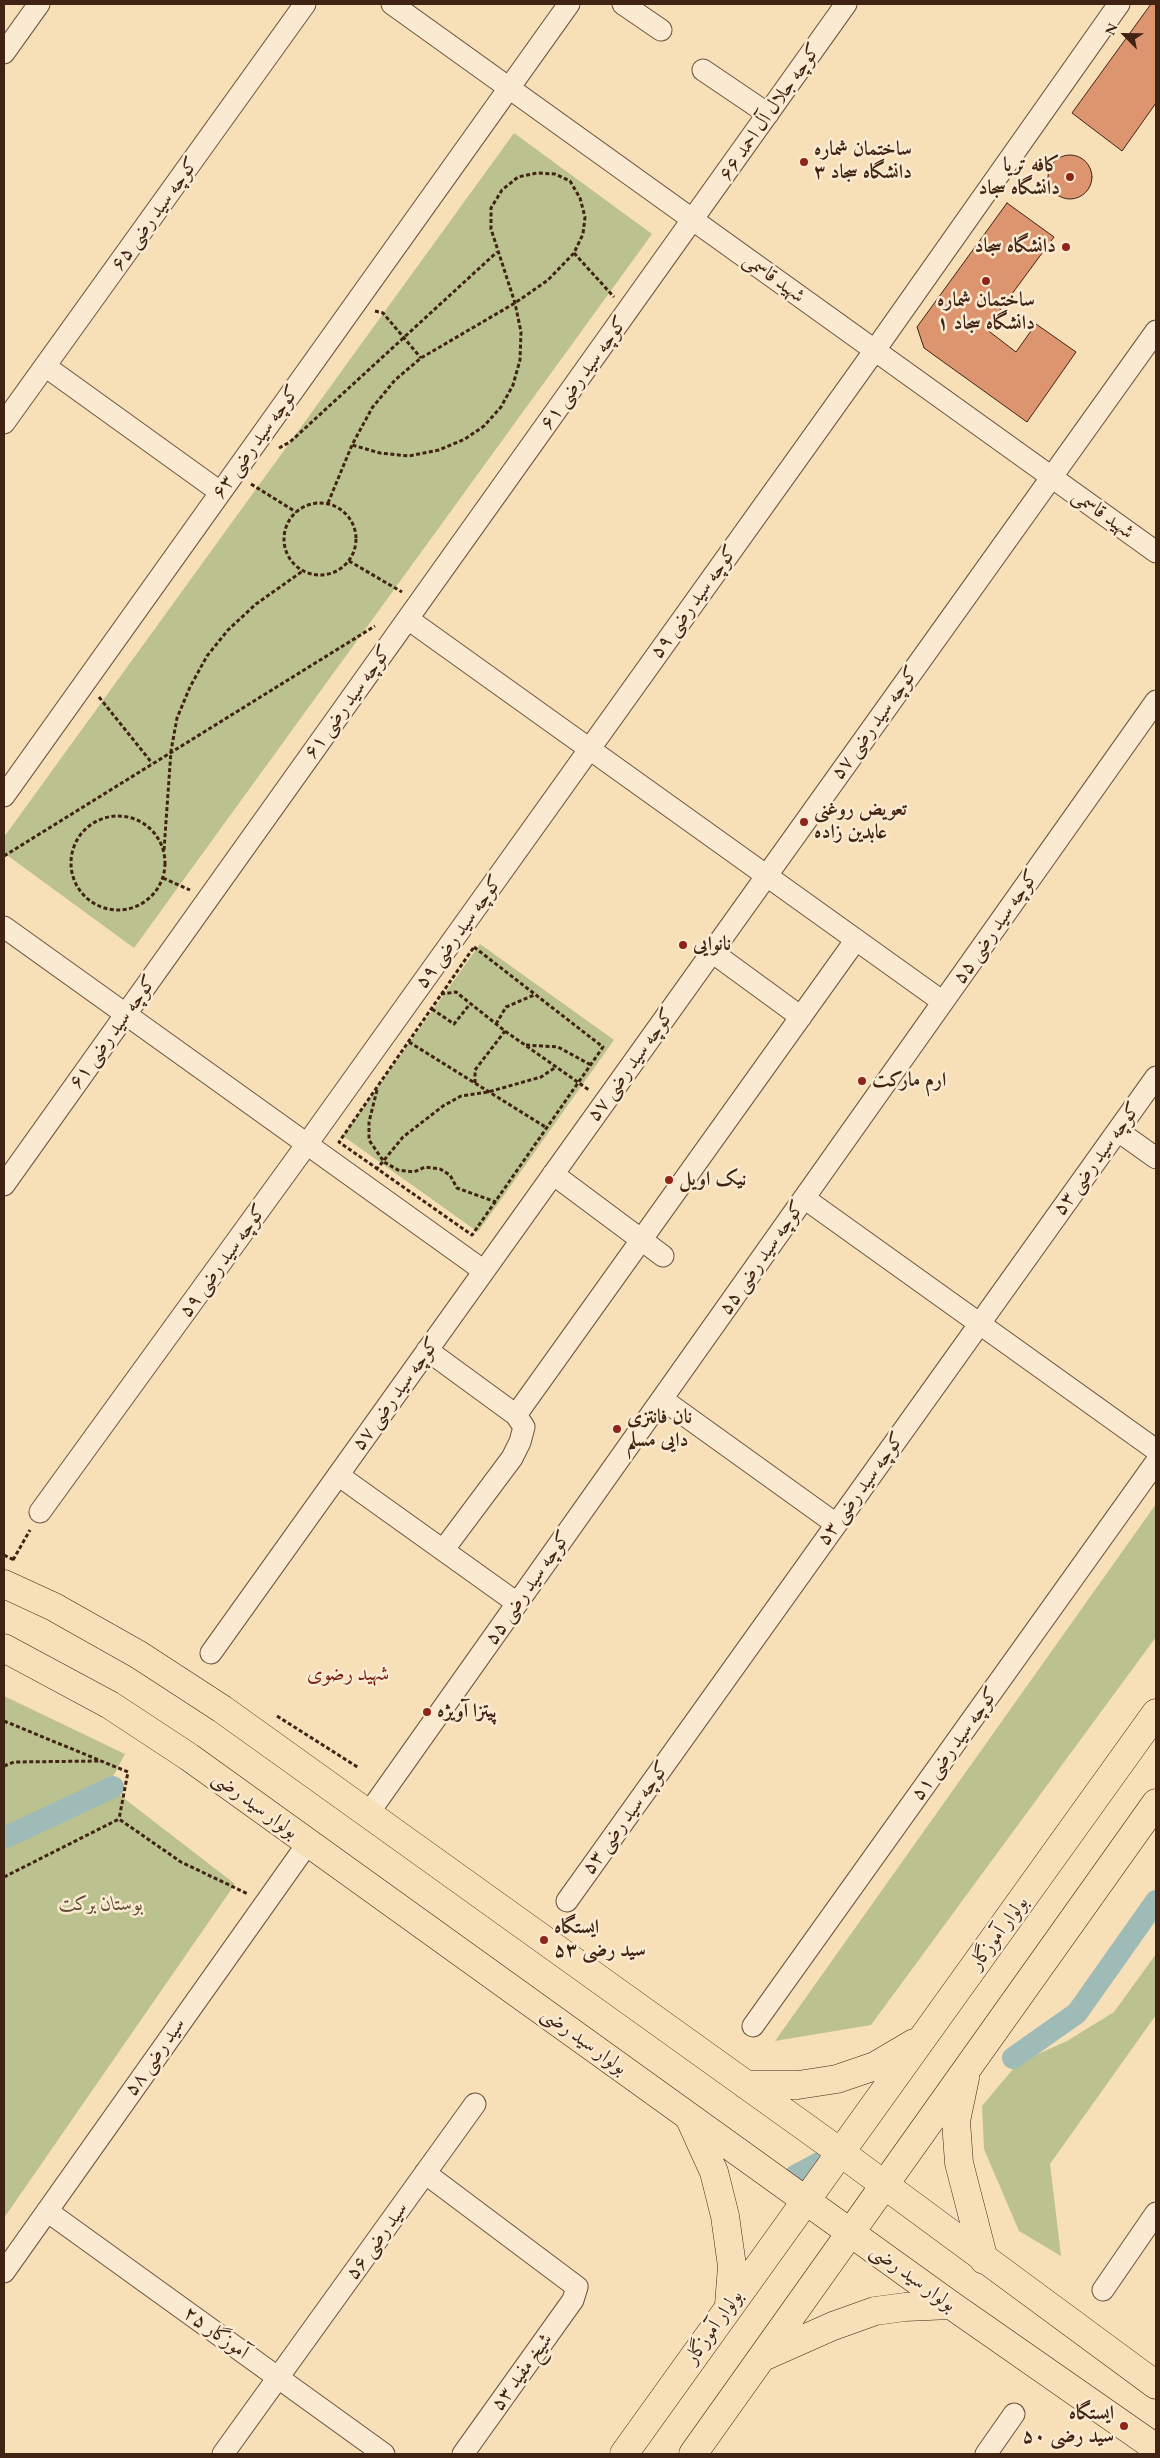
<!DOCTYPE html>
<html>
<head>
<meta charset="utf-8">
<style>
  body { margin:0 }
  #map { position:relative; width:1160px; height:2458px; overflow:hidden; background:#f7dfb8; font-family:"EB Garamond",serif }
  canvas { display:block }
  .frame { position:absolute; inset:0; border:5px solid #412314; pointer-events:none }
  .north { position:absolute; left:1100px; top:10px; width:50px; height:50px; -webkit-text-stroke:4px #faead1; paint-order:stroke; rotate:293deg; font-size:14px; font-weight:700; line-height:20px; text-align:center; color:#412314 }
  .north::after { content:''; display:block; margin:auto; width:18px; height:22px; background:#412314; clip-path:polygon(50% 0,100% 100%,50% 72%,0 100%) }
</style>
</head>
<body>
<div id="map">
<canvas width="1160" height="2458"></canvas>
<div class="frame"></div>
<div class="north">N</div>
</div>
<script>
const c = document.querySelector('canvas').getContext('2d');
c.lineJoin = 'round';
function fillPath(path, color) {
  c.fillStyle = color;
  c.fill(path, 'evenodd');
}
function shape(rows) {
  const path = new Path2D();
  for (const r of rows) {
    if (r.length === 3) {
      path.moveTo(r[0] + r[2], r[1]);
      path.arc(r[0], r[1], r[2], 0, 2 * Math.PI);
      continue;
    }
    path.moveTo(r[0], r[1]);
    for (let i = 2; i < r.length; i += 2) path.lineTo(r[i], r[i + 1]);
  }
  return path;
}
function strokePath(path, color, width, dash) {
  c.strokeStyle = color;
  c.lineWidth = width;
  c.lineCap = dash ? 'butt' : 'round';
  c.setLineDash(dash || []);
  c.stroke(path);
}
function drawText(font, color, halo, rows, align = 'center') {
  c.font = font + ' "EB Garamond",Amiri,serif';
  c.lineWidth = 5;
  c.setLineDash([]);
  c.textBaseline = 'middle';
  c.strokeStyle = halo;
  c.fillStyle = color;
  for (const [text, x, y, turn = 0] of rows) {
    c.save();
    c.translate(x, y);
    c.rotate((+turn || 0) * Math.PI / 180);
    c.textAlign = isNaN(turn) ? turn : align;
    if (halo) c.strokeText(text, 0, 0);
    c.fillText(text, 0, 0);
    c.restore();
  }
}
const green = shape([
  [514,133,652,234,134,948,4,853,4,837],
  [480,944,614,1040,478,1232,343,1136],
  [1156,1504,1156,1637,871,2025,775,2041],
  [4,1696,125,1754,108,1786,235,1884,4,2218],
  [1156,1954,1156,2015,1050,2164,1061,2256,1019,2231,984,2149,982,2106,1018,2063,1067,2041,1114,2012]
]);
const canal = shape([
  [4,1838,113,1787],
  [1013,2058,1077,2013,1156,1901],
  [795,2176,840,2152]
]);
const building = shape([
  [1151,4,1156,4,1156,103,1122,151,1072,113,1151,4],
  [1070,177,22],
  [1007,203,1054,237,986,329,1016,352,1036,324,1076,352,1027,422,924,348,917,327,1007,203]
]);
const path = shape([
  [574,253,614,297],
  [375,311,383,313,421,358],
  [279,448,290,442,497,252],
  [251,484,296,512],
  [328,503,352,445,372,408,395,380,421,358,515,303,548,280,574,253,583,234,585,217,580,198,570,181,555,174,537,173,518,177,502,190,491,208,491,229,515,303,521,332,520,360,513,385,501,407,484,426,465,439,439,450,409,456,380,453,352,445],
  [320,539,36],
  [349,561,402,592],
  [99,697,152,763],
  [118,863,47],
  [164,850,171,751,177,718,190,687,207,656,228,630,256,604,304,570],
  [4,856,375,626],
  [163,878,190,890],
  [474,947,603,1047,472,1235,339,1142,474,947],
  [441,994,456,992,505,1031,589,1090],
  [432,1009,454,1024,470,1004],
  [496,1024,506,1007,534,995],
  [409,1042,547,1128],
  [526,1045,558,1047,591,1065],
  [475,1083,475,1070,505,1031],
  [377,1090,369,1122,369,1140,384,1162,398,1170,414,1172,425,1167,440,1169,450,1175,457,1188,496,1202],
  [376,1170,403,1137,443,1106,461,1096,488,1092,541,1077,556,1067],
  [4,1555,14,1560],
  [13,1560,30,1530],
  [277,1716,359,1768],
  [4,1721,128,1772,119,1819],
  [4,1766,14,1762,100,1761],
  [4,1877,119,1819,181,1862,248,1894]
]);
const minor = shape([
  [392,4,1156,552],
  [623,4,661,30],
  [4,53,39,4],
  [703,70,768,114],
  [45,366,220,492],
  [4,423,305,4],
  [408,619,943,1002],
  [4,796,569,4],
  [4,927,484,1271],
  [712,952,801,1017],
  [1118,1131,1156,1158],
  [553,1174,663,1256],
  [4,1185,846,4],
  [804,1198,1156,1450],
  [427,1350,516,1415,524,1427,520,1442,512,1458,444,1549],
  [662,1399,836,1524],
  [516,1415,855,941],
  [338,1475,517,1603],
  [40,1512,307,1144,875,350,1119,4],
  [211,1653,1156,331],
  [368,1814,1156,701],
  [567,1901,1156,1077],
  [753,2026,1156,1462],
  [425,2173,577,2287,573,2300,463,2454],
  [47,2211,384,2454],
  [4,2272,308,1843],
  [1103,2290,1156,2213],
  [223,2454,475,2104],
  [986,2454,1014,2414]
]);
const major = shape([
  [4,1584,54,1607,139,1655,222,1709,840,2152,1156,2385],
  [4,1648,110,1705,189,1757,951,2305,1156,2448],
  [965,2078,956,2121,959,2163,984,2260],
  [746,2085,798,2085,837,2079,875,2066,914,2043],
  [689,2117,714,2172,725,2216,732,2266,729,2305],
  [763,2357,833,2326,875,2311,905,2307,951,2305],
  [624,2454,1156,1713],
  [693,2454,1156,1803]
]);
const markers = [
  [804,162,5,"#8f2418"],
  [1070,177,5,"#8f2418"],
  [1066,247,5,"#8f2418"],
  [986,281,5,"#8f2418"],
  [804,822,5,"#8f2418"],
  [683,945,5,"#8f2418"],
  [862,1081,5,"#8f2418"],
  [669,1180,5,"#8f2418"],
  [617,1429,5,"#8f2418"],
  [427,1712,5,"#8f2418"],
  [544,1940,5,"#8f2418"],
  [1124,2426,5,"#8f2418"]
];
const streetNames = [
  ["کوچه جلال آل احمد ۶۶",770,112,-55],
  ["کوچه سید رضی ۶۵",155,214,-54],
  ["شهید قاسمی",774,278,36],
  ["کوچه سید رضی ۶۱",584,373,-54],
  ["کوچه سید رضی ۶۳",256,442,-54],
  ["شهید قاسمی",1103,514,36],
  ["کوچه سید رضی ۵۹",694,602,-54],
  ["کوچه سید رضی ۶۱",348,702,-54],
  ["کوچه سید رضی ۵۷",875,723,-54],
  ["کوچه سید رضی ۵۵",996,927,-55],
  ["کوچه سید رضی ۵۹",459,932,-54],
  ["کوچه سید رضی ۶۱",113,1032,-54],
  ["کوچه سید رضی ۵۷",631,1065,-54],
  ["کوچه سید رضی ۵۳",1097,1159,-54],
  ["کوچه سید رضی ۵۵",762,1258,-55],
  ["کوچه سید رضی ۵۹",223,1261,-54],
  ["کوچه سید رضی ۵۷",396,1394,-54],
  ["کوچه سید رضی ۵۳",861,1489,-54],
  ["کوچه سید رضی ۵۵",528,1588,-55],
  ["کوچه سید رضی ۵۱",955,1744,-54],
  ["بولوار سید رضی",255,1805,36],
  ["کوچه سید رضی ۵۳",626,1818,-54],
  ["بولوار آموزگار",999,1933,-54],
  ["بولوار سید رضی",584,2041,36],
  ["سید رضی ۵۸",155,2057,-55],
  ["سید رضی ۵۶",377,2241,-54],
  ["بولوار سید رضی",913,2278,36],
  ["بولوار آموزگار",714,2327,-55],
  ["آموزگار ۲۵",216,2333,36],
  ["شیخ مفید ۵۳",522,2372,-54]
];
const poiNames = [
  ["ساختمان شماره",814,150],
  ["۳ دانشگاه سجاد",814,173],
  ["کافه تریا",1060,166,"right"],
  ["دانشگاه سجاد",1060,189,"right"],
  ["دانشگاه سجاد",1056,247,"right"],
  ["ساختمان شماره",986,301,"center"],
  ["۱ دانشگاه سجاد",986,324,"center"],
  ["تعویض روغنی",814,810],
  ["عابدین زاده",814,833],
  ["نانوایی",693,945],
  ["ارم مارکت",872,1081],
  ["نیک اویل",679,1180],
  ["نان فانتزی",627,1418],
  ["دایی مسلم",627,1441],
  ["پیتزا آویژه",437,1712],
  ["ایستگاه",554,1928],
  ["سید رضی ۵۳",554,1951],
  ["ایستگاه",1114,2414,"right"],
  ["سید رضی ۵۰",1114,2437,"right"]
];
const parkNames = [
  ["بوستان برکت",101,1905]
];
const neighbourhoodNames = [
  ["شهید رضوی",348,1674]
];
fillPath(green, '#bcc28f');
strokePath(canal, '#9fbbb7', 22);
fillPath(building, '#dc956e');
strokePath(building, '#412314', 1);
strokePath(minor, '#6e523d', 23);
strokePath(major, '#412314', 29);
strokePath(path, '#412314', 3, [4, 2.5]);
strokePath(minor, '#faead1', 21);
strokePath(major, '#f7dfb8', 28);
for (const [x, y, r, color] of markers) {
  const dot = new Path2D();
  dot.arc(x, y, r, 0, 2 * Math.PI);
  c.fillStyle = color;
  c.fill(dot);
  strokePath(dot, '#faead1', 2);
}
drawText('20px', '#412314', '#faead1', streetNames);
drawText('bold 20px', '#412314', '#faead1', poiNames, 'left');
drawText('italic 20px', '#604b33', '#faead1', parkNames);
drawText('21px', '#7a1f14', '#faead1', neighbourhoodNames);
</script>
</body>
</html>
